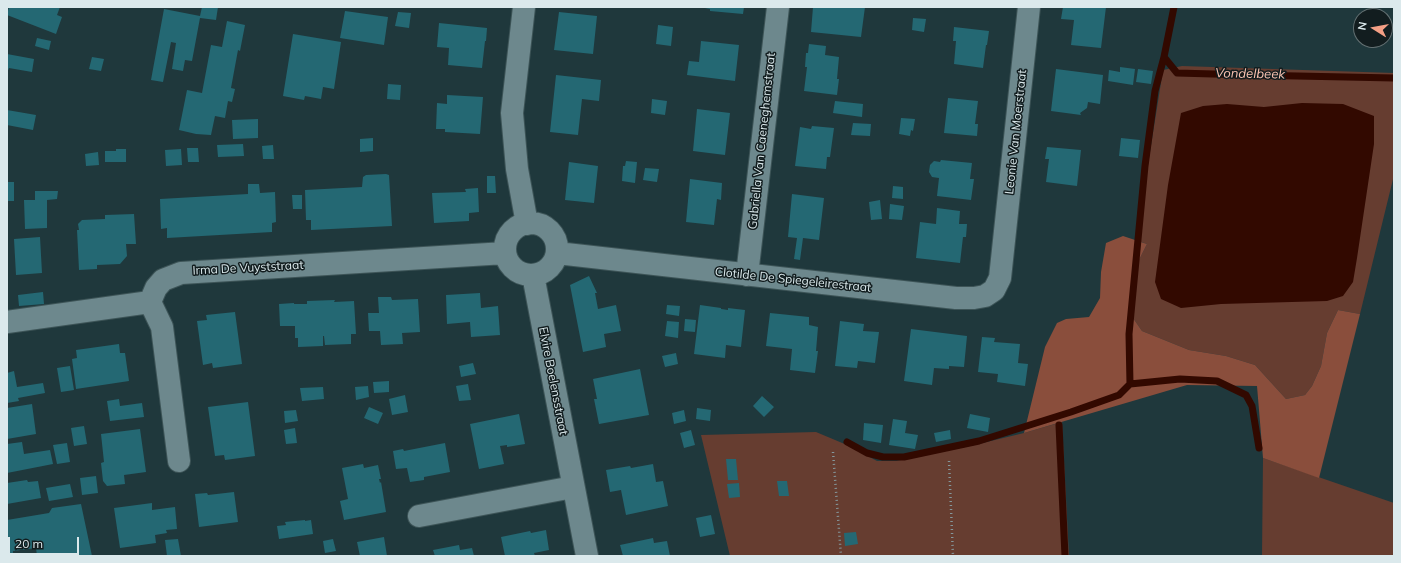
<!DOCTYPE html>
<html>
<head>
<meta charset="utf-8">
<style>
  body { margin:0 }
  #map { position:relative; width:1401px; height:563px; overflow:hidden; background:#1f383c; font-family:Mulish,sans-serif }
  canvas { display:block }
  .frame { position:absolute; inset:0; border:8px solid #dbe9ec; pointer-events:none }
  .north { position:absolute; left:1353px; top:8px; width:40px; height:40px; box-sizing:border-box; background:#121d1f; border:1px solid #626f71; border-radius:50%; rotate:281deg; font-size:11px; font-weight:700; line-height:16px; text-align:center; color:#dbe9ec }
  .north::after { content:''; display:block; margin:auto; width:14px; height:18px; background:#f39f85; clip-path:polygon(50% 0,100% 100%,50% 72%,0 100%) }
  .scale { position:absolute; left:8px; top:537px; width:71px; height:18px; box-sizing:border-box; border:2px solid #dbe9ec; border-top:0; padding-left:5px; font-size:12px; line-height:14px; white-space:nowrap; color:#dbe9ec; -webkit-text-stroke:3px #121d1f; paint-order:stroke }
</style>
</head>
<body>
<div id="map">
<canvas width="1401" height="563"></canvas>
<div class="frame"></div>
<div class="north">N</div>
<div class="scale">20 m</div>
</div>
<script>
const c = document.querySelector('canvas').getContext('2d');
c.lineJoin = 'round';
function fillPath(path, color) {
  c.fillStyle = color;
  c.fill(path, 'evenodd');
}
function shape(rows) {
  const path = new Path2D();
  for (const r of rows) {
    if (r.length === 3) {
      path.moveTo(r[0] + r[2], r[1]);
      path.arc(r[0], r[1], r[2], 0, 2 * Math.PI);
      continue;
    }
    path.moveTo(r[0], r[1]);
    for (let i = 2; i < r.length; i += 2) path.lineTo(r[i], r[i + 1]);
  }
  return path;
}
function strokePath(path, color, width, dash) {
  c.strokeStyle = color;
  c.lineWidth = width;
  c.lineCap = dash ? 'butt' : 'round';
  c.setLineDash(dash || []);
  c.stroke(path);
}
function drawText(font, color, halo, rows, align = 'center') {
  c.font = font + ' Mulish,sans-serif';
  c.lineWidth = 3;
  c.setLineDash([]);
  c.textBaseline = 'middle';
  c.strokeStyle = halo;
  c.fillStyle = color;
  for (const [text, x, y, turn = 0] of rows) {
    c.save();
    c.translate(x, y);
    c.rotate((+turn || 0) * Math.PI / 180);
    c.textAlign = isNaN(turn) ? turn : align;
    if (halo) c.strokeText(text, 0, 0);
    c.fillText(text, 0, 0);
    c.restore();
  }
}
const green = shape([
  [1182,66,1394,73,1394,175,1360,314,1338,310,1327,333,1321,366,1312,386,1305,395,1286,399,1255,365,1226,356,1189,350,1142,331,1133,318,1131,306,1133,285,1137,264,1147,244,1136,240,1163,70],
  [1062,422,1069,556,730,556,701,435,816,432,847,445,877,461,896,461,970,446,1024,433],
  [1263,458,1394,503,1394,556,1262,556]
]);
const forest = shape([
  [1123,236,1147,244,1137,264,1133,285,1131,306,1133,318,1142,331,1189,350,1226,356,1255,365,1286,399,1305,395,1312,386,1321,366,1327,333,1338,310,1360,314,1319,478,1263,458,1257,386,1187,385,1024,433,1045,347,1057,323,1066,319,1089,317,1100,298,1101,272,1106,243]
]);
const water = shape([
  [1302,103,1343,104,1374,116,1374,144,1357,258,1353,282,1343,296,1327,301,1221,304,1181,308,1161,299,1155,282,1168,185,1181,113,1203,106,1227,104,1264,107]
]);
const stream = shape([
  [1174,7,1164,57,1177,73,1249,75,1394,78],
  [1130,384,1129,334,1145,166,1155,91,1164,57],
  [1059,425,1065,556],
  [847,442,867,453,883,457,904,457,979,441,1071,412,1119,395,1130,384,1180,379,1217,381,1246,395,1252,406,1259,448]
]);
const building = shape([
  [9,7,60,7,57,15,62,17,56,34,7,15],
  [202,7,218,7,216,20,200,18,192,61,185,60,183,71,172,69,176,43,171,42,163,82,151,80,164,9,200,16],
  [700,7,744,7,743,14,710,11,710,9],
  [813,7,865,7,861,37,811,32],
  [1063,7,1106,7,1101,48,1071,45,1074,20,1061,19],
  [345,11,388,17,384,45,340,38],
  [398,12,411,13,409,28,395,26],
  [559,12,597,16,593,54,554,50],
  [913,18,926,19,924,32,912,30],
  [227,21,245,25,240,51,238,50,231,88,235,89,232,102,228,101,225,118,215,116,211,135,196,134,179,130,187,90,202,93,211,45,222,47],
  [439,23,487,28,486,41,485,41,482,68,448,65,449,48,437,47],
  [658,25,673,27,671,46,656,44],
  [954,27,989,31,987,45,986,45,983,68,954,64,956,41,953,41],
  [293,34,341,42,334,89,323,87,321,99,305,96,304,100,283,96],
  [37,38,51,41,49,50,35,46],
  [701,41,739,45,735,81,687,75,689,61,699,62],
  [809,44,826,46,825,55,839,57,837,79,839,79,837,95,804,91,807,67,805,67,806,53,808,53],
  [7,54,34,59,32,72,9,68,7,73],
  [92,57,104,59,101,71,89,69],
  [1120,67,1135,69,1133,85,1108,81,1109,70,1120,72],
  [1056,69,1103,75,1100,104,1088,102,1087,108,1080,113,1081,115,1051,111],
  [1138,69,1153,71,1151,84,1136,82],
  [556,75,601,80,599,101,582,99,578,135,550,132],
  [388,84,401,85,400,100,387,99],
  [447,95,483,97,480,134,445,132,445,129,436,129,437,103,447,104],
  [948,98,978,101,975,124,978,124,977,136,944,133],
  [652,99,667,101,665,115,651,113],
  [835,101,863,104,862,117,833,113],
  [697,109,730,113,725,155,693,151],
  [7,110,36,115,33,130,7,125],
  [901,118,915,119,913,131,911,130,910,136,899,134],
  [258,119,258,138,233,139,232,120],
  [853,123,871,124,870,136,851,135],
  [812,126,834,128,830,157,827,157,826,169,795,166,800,127,811,129],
  [373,138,373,151,360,152,360,139],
  [1121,138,1140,140,1138,158,1119,156],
  [243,144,244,156,218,157,217,145],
  [273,145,274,159,263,159,262,146],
  [1047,147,1081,150,1077,186,1046,182,1049,159,1045,159],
  [187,148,198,148,199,162,188,162],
  [116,149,126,149,126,162,105,162,105,151,116,151],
  [181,149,182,165,166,166,165,150],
  [98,152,99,165,86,166,85,154],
  [941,160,972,163,970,179,974,179,971,200,937,196,939,178,932,177,929,172,930,165,934,161,940,162],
  [626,161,637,162,635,183,622,181,623,166,625,166],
  [569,162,598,166,594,203,565,200],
  [645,168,659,169,657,182,643,180],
  [386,174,389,175,392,226,311,230,311,220,306,220,305,190,362,187,363,177,366,175],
  [487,176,495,176,496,193,487,193],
  [690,179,722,183,721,200,717,199,714,225,686,222],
  [7,182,14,182,14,201,7,201],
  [248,184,259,184,260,193,275,192,276,222,272,223,272,232,167,238,167,228,161,229,160,199,248,194],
  [893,186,903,187,903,199,892,198],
  [478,188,479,212,469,213,469,221,434,223,432,193,466,192,465,189],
  [35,191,58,191,57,199,47,200,47,228,25,229,24,200,35,200],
  [792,194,824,198,819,240,803,238,800,260,794,259,797,238,788,237],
  [292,195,302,195,302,209,293,209],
  [880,200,882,219,871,220,869,202],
  [890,204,904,206,902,220,889,219],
  [937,208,960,211,959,224,967,224,966,237,963,237,960,263,916,258,920,222,936,224],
  [134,214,136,244,126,244,127,256,120,264,97,265,97,269,79,270,77,230,79,230,78,224,82,220,105,219,105,215],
  [40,237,42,273,16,275,14,239],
  [589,276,597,293,595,293,598,309,616,305,621,331,604,334,606,347,583,352,570,285],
  [43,292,44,304,19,306,18,295],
  [480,293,481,308,498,306,500,335,471,337,470,322,447,324,446,295],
  [378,297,391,297,392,300,418,299,420,332,402,333,403,344,381,345,380,331,369,331,368,313,379,313],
  [335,300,334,302,354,301,356,334,351,334,351,344,325,345,324,336,323,336,323,346,298,347,298,338,295,338,295,326,280,326,279,304,294,303,294,304,307,304,307,301],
  [667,305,680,306,679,316,666,314],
  [700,305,721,308,721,309,728,310,728,308,745,310,741,347,726,345,725,358,694,354],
  [235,312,242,364,213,368,212,363,203,365,197,321,207,320,206,315],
  [770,313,809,317,809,325,818,327,816,351,818,351,815,373,790,370,792,349,766,346],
  [685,319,696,320,695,332,684,331],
  [667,321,679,322,678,338,665,336],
  [840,321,864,324,863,331,879,332,875,363,858,361,857,368,835,366],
  [911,329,967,336,964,367,949,366,949,369,934,368,932,385,904,381],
  [982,337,995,338,994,342,1020,344,1018,363,1028,364,1025,386,997,382,998,374,978,372],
  [119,344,120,353,125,353,129,381,76,389,72,359,77,358,76,350],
  [676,353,678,364,665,367,662,356],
  [473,363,476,374,461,377,459,366],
  [70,366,74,390,61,392,57,368],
  [640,369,649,415,599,424,594,399,597,399,593,379],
  [14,371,17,387,43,383,45,393,18,398,19,401,7,403,7,373],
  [389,381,389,392,374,393,373,382],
  [468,384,471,400,459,401,456,386],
  [368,386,369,397,356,400,355,387],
  [323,387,324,399,302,401,300,388],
  [405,395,408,412,392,415,389,399],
  [762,396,774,407,764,417,753,406],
  [119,399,120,406,142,403,144,417,110,421,107,401],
  [248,402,255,456,225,460,224,455,215,456,208,407],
  [32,404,36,434,7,439,7,408],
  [369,407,383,413,378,424,364,418],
  [697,408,711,410,710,421,696,419],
  [296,410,298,421,285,423,284,411],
  [684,410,686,421,674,424,672,413],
  [519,414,525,444,507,447,507,445,500,446,504,464,479,469,470,424],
  [970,414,990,418,988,432,967,428],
  [893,419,907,421,905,433,918,435,915,449,889,445],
  [864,423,883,425,881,443,863,440],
  [84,426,87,444,74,446,71,428],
  [295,428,297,443,286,444,284,430],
  [140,429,146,472,124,475,125,484,107,486,103,481,101,463,104,462,101,434],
  [691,430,695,445,684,448,680,433],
  [950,430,951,439,936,442,934,433],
  [22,442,24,454,50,450,53,464,7,473,7,444],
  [67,443,70,462,57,464,53,445],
  [445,443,450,472,424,477,424,480,410,482,407,468,396,469,393,451,403,449,404,451],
  [726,459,736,459,738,480,728,480],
  [363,464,364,468,378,465,381,479,379,479,380,483,381,482,386,512,344,520,340,501,348,499,342,468],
  [653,464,656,482,663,481,668,506,626,515,621,490,610,492,606,470,630,466,631,468],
  [96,476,98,493,82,495,80,478],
  [27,480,28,482,38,481,41,498,7,504,7,483],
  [777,481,787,481,789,496,779,496],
  [739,483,740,497,729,498,727,484],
  [70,484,73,497,49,501,46,488],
  [234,492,238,522,199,527,195,494,207,493,208,495],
  [152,503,152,510,175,507,177,529,166,530,167,533,155,535,156,543,120,548,114,508],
  [81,504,92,556,37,556,36,548,13,551,13,556,7,556,7,520,49,513,52,508],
  [711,515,715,534,700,537,696,518],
  [305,520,305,521,311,520,313,534,279,539,277,526,286,525,285,522],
  [546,530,549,550,534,553,535,556,505,556,501,537,530,531,531,533],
  [856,532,858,544,845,546,844,533],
  [384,537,387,556,360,556,357,542],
  [653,538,654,543,667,541,670,556,623,556,620,545],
  [178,539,181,556,167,556,165,540],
  [333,539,336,551,325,553,323,541],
  [459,545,460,550,472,548,474,556,435,556,433,550]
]);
const path = shape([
  [833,452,841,556],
  [949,461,953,556]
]);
const street = shape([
  [524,7,512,113,517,169,527,224],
  [531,249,26],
  [557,253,956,298,974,298,985,296,994,290,1000,278,1029,7],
  [533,275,587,556],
  [747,275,778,7],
  [150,302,162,327,179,461],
  [7,322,150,302,156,288,163,280,181,273,505,253],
  [419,516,573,487]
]);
const streetNames = [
  ["Leonie Van Moerstraat",1016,132,-84],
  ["Gabriella Van Caeneghemstraat",762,141,-84],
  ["Irma De Vuyststraat",248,268,-3],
  ["Clotilde De Spiegeleirestraat",793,280,6],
  ["Elvire Boelensstraat",553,381,79]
];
const waterNames = [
  ["Vondelbeek",1250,74,1]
];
fillPath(green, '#663d30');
fillPath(forest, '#8a4e3c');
fillPath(water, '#320900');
strokePath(stream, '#320900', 7);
fillPath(building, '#246873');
strokePath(street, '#3d5457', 24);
strokePath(path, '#84979b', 2.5, [1, 3]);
strokePath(street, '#6d888d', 22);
drawText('12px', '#dbe9ec', '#121d1f', streetNames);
drawText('italic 13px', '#fbc3b1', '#121d1f', waterNames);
</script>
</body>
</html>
